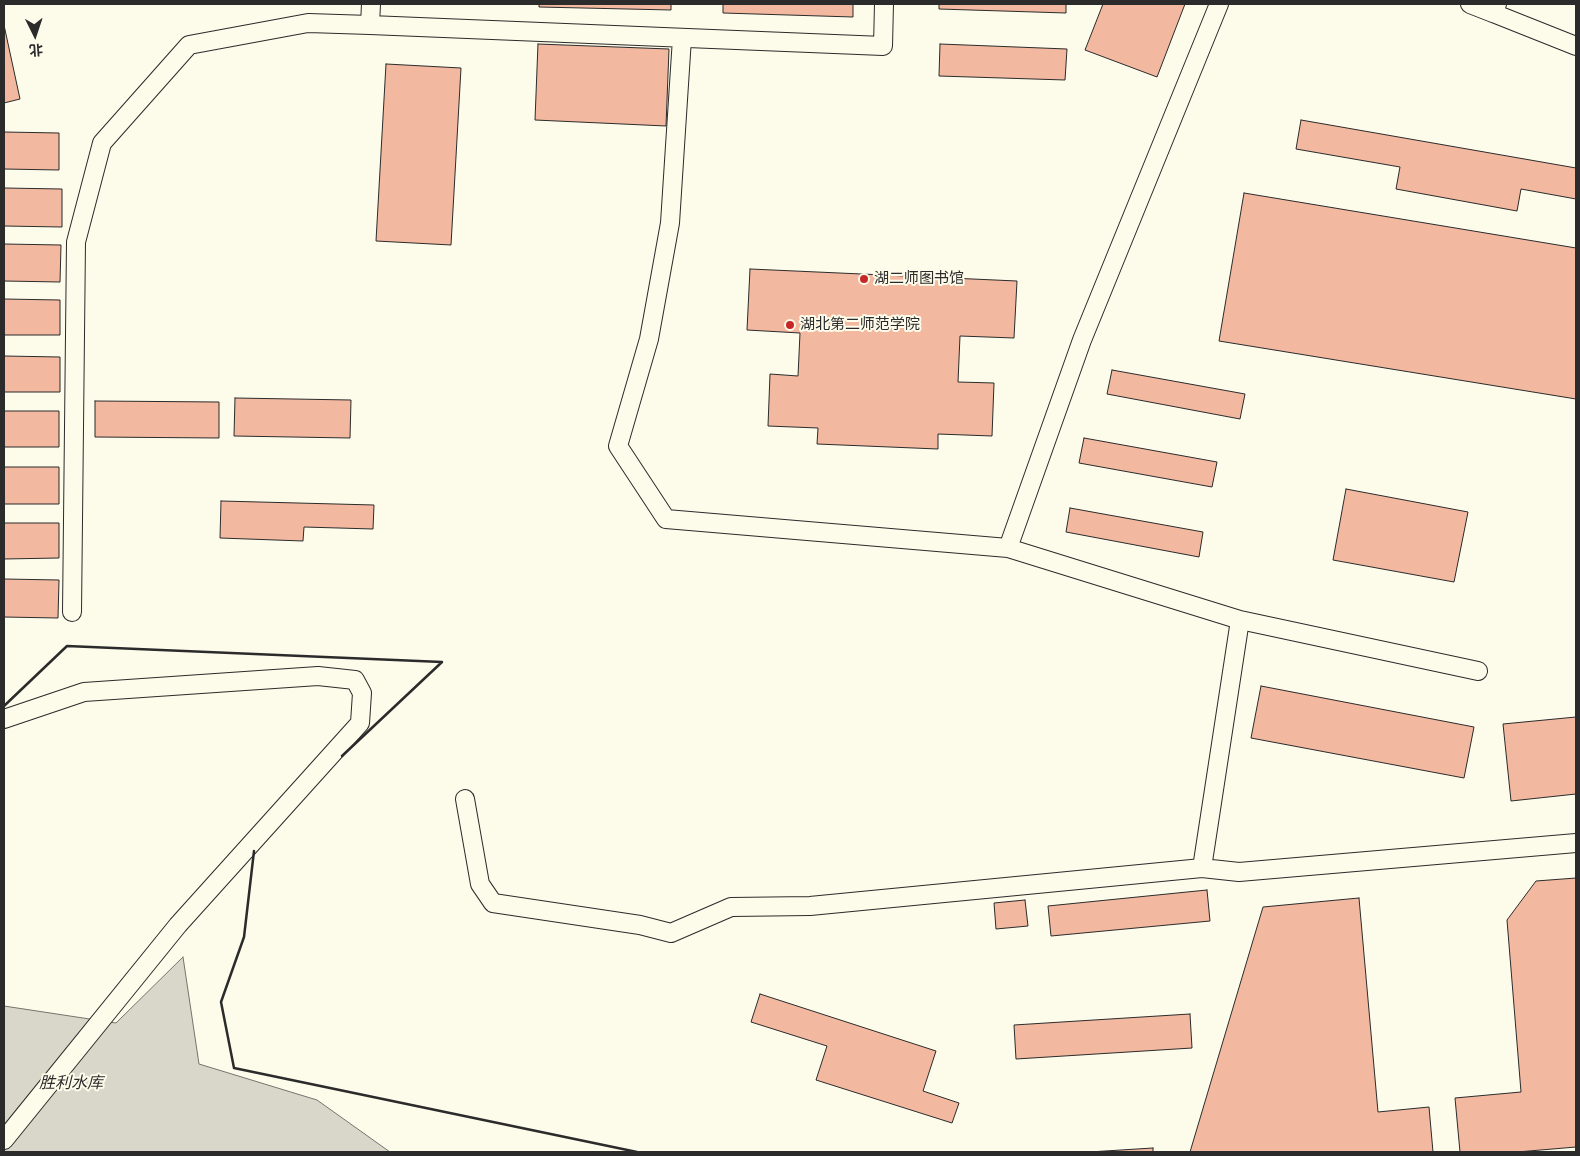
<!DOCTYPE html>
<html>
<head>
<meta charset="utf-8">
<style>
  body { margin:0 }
  #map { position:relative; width:1580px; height:1156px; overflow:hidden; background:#fdfbea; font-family:"DM Sans","Noto Sans SC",sans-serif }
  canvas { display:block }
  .frame { position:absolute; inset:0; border:5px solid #2b2b2b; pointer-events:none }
  .north { position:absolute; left:10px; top:10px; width:50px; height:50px; -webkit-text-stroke:4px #fdfbea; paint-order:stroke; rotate:176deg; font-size:14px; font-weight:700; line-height:20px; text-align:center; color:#2b2b2b }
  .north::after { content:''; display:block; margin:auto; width:18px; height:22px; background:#2b2b2b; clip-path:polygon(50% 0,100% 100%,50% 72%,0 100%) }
</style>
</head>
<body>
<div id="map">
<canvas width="1580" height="1156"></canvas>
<div class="frame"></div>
<div class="north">北</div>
</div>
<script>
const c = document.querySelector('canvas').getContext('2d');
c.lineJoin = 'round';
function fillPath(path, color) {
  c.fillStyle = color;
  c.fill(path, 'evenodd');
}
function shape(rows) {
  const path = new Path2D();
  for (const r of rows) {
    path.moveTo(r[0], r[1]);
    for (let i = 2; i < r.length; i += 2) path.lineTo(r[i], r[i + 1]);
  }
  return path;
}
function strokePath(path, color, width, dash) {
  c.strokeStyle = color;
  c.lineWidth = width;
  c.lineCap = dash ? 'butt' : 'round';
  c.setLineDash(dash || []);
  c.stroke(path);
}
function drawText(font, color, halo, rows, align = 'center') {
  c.font = font + ' "DM Sans","Noto Sans SC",sans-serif';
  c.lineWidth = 4;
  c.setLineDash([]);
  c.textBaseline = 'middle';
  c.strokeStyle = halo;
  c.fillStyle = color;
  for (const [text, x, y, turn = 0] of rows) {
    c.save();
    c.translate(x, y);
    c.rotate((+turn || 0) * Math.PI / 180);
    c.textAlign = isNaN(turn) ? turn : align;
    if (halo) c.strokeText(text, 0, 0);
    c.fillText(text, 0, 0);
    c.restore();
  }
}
const water = shape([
  [183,957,199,1064,317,1100,390,1152,4,1152,4,1006,116,1023,183,957]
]);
const building = shape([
  [539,4,671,4,671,10,539,7,539,4],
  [723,4,853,4,853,17,723,13,723,4],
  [939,4,1066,4,1066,13,939,9,939,4],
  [1103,4,1185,4,1157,77,1085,50,1103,4],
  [4,25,20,99,4,103,4,25],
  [538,44,669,49,666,126,535,120,538,44],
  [940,44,1067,49,1065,80,939,76,940,44],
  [386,64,461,68,451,245,376,241,386,64],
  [1301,120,1576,168,1576,199,1521,189,1517,211,1396,189,1400,167,1296,149,1301,120],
  [4,132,59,133,59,170,4,169,4,132],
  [4,188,62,189,62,227,4,226,4,188],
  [1244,193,1576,248,1576,399,1219,341,1244,193],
  [4,244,61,245,60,282,4,281,4,244],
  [750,269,1017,281,1014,338,960,336,958,382,994,383,992,436,938,434,938,449,817,444,818,428,768,426,770,374,798,376,800,333,747,330,750,269],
  [4,299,60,300,60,335,4,335,4,299],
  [4,356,60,357,60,392,4,392,4,356],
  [1112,370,1245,394,1240,419,1107,394,1112,370],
  [235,398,351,400,350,438,234,436,235,398],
  [95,401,219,402,219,438,95,437,95,401],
  [4,411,59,411,59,447,4,447,4,411],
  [1084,438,1217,462,1212,487,1079,463,1084,438],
  [4,467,59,467,59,504,4,504,4,467],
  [1346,489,1468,512,1454,582,1333,560,1346,489],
  [221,501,374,505,373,529,304,527,303,541,220,538,221,501],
  [1070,508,1203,532,1199,557,1066,532,1070,508],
  [4,523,59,523,59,558,4,559,4,523],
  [4,579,59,580,58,618,4,617,4,579],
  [1261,686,1474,727,1464,778,1251,738,1261,686],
  [1576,717,1576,794,1511,801,1503,724,1576,717],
  [1576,878,1576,1147,1517,1152,1460,1152,1455,1098,1521,1092,1507,920,1536,881,1576,878],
  [1207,890,1210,921,1051,936,1048,906,1207,890],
  [1359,898,1378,1112,1429,1107,1433,1152,1190,1152,1263,907,1359,898],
  [1025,900,1028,926,996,929,994,903,1025,900],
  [760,994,936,1051,923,1091,959,1103,952,1123,816,1080,827,1046,751,1022,760,994],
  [1190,1014,1192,1048,1016,1059,1014,1025,1190,1014],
  [1153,1148,1153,1152,1089,1152,1153,1148]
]);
const minor = shape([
  [371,4,370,25,883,46,884,4],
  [1219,4,1082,340,1008,548,1240,620,1202,868,1239,872,1576,843],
  [1470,4,1493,13],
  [1497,4,1493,13,1576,46],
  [682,38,670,223,649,339,618,446,666,519,1008,548],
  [72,612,76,242,102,143,189,45,308,23,370,25],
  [1240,620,1478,671],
  [4,719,84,692,318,676,355,680,362,693,360,723,178,925,4,1140],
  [465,799,480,884,493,903,640,925,671,933,731,907,810,906,1202,868]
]);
const wall = shape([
  [4,706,67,646,442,662,342,756],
  [254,851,244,937,221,1002,234,1068,637,1152]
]);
const markers = [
  [864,279,5,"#c62828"],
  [790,325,5,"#c62828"]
];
const poiNames = [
  ["湖二师图书馆",874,279],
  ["湖北第二师范学院",800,325]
];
const waterNames = [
  ["胜利水库",71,1084]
];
fillPath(water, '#d8d7c9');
strokePath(water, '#74746e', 1);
fillPath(building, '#f2b8a0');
strokePath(building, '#2b2b2b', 1);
strokePath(minor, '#2b2b2b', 20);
strokePath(minor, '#fdfbea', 18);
strokePath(wall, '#2b2b2b', 2.5);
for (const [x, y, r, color] of markers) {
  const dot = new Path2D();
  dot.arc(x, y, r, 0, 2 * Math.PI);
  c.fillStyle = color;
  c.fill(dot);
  strokePath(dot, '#fdfbea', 2);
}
drawText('15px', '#2b2b2b', '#fdfbea', poiNames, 'left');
drawText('italic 16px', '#2b2b2b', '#fdfbea', waterNames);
</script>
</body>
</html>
